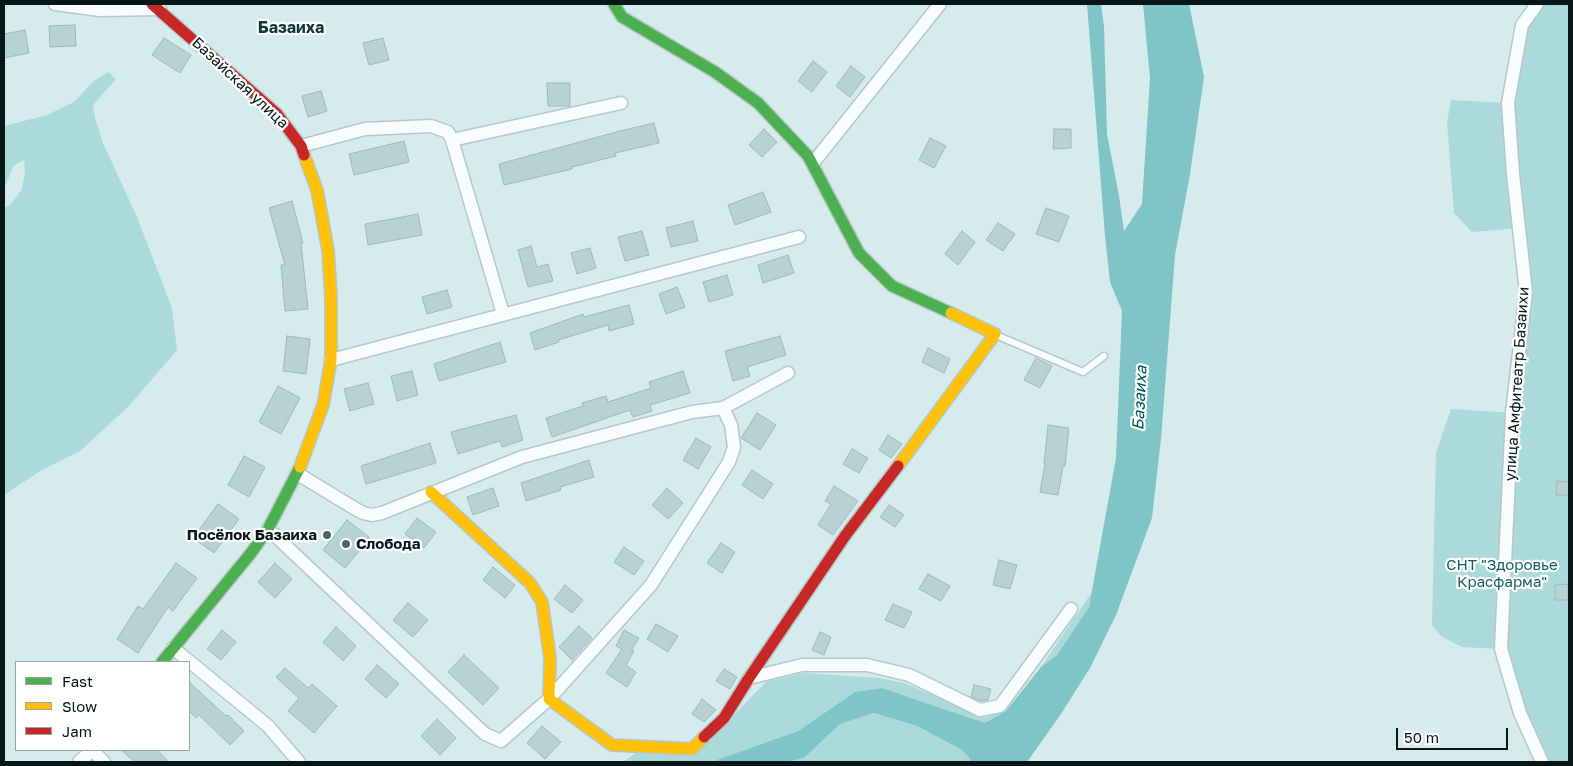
<!DOCTYPE html>
<html>
<head>
<meta charset="utf-8">
<style>
  body { margin:0 }
  #map { position:relative; width:1573px; height:766px; overflow:hidden; background:#d5ebec; font-family:"Golos Text",sans-serif }
  canvas { display:block }
  .frame { position:absolute; inset:0; border:5px solid #071616; pointer-events:none }
  .legend { position:absolute; left:15px; top:661px; width:175px; height:90px; box-sizing:border-box; background:#fff; border:1px solid #9ca2a2; margin:0; padding:6px 9px; list-style:none; font-size:15px; color:#071616 }
  .legend li { display:flex; align-items:center; gap:10px; height:25px }
  .legend b { width:25px; border:1px solid #9ca2a2 }
  .scale { position:absolute; left:1396px; top:728px; width:112px; height:22px; box-sizing:border-box; border:2px solid #071616; border-top:0; padding-left:6px; font-size:15px; line-height:18px; white-space:nowrap; color:#071616; -webkit-text-stroke:4px #fff; paint-order:stroke }
</style>
</head>
<body>
<div id="map">
<canvas width="1573" height="766"></canvas>
<div class="frame"></div>
<ul class="legend">
<li><b style="height:6px;background:#4caf50"></b>Fast</li>
<li><b style="height:6px;background:#ffc107"></b>Slow</li>
<li><b style="height:6px;background:#c62828"></b>Jam</li>
</ul>
<div class="scale">50 m</div>
</div>
<script>
const c = document.querySelector('canvas').getContext('2d');
c.lineJoin = 'round';
function fillPath(path, color) {
  c.fillStyle = color;
  c.fill(path, 'evenodd');
}
function shape(rows) {
  const path = new Path2D();
  for (const r of rows) {
    path.moveTo(r[0], r[1]);
    for (let i = 2; i < r.length; i += 2) path.lineTo(r[i], r[i + 1]);
  }
  return path;
}
function strokePath(path, color, width, dash) {
  c.strokeStyle = color;
  c.lineWidth = width;
  c.lineCap = dash ? 'butt' : 'round';
  c.setLineDash(dash || []);
  c.stroke(path);
}
function drawText(font, color, halo, rows, align = 'center') {
  c.font = font + ' "Golos Text",sans-serif';
  c.lineWidth = 4.5;
  c.setLineDash([]);
  c.textBaseline = 'middle';
  c.strokeStyle = halo;
  c.fillStyle = color;
  for (const [text, x, y, turn = 0] of rows) {
    c.save();
    c.translate(x, y);
    c.rotate((+turn || 0) * Math.PI / 180);
    c.textAlign = isNaN(turn) ? turn : align;
    if (halo) c.strokeText(text, 0, 0);
    c.fillText(text, 0, 0);
    c.restore();
  }
}
const green = shape([
  [1537,4,1569,4,1569,762,1542,762,1501,649,1462,647,1441,636,1432,625,1436,453,1451,409,1512,413,1526,292,1519,228,1472,232,1454,213,1447,122,1451,100,1508,103,1522,25],
  [108,72,116,79,93,105,95,118,103,143,137,217,172,308,177,350,129,406,80,451,40,471,4,495,4,208,11,204,22,189,25,171,24,160,14,165,4,189,4,126,47,115,74,102,94,81],
  [1092,592,1089,607,1057,655,1041,667],
  [803,673,880,678,904,683,985,717,1006,711,985,723,882,688,855,692,798,731,711,762,623,762,636,753,690,756,728,721,766,682],
  [874,713,917,726,962,750,970,759,970,762,789,762,805,757,840,724]
]);
const water = shape([
  [1087,4,1101,4,1104,26,1107,134,1119,196,1124,231,1142,204,1150,78,1143,4,1189,4,1204,77,1190,174,1175,255,1161,439,1152,518,1116,615,1090,668,1061,714,1027,762,970,762,970,759,962,750,917,726,874,713,840,724,805,757,789,762,711,762,798,731,855,692,882,688,985,723,1006,711,1041,667,1057,655,1089,607,1116,458,1122,311,1110,282,1105,236]
]);
const building = shape([
  [75,25,76,46,50,47,49,26,75,25],
  [25,30,29,53,4,58,4,34,25,30],
  [164,38,191,55,180,73,152,55,164,38],
  [383,38,389,60,369,65,363,43,383,38],
  [813,61,827,72,812,92,798,81,813,61],
  [851,66,865,77,850,97,836,86,851,66],
  [547,83,570,83,570,106,548,106,547,83],
  [321,91,327,111,308,117,302,96,321,91],
  [654,123,659,143,615,153,616,156,572,167,572,169,504,185,499,164,620,131,654,123],
  [764,129,777,142,762,157,749,145,764,129],
  [1054,129,1071,129,1071,148,1053,149,1054,129],
  [930,138,946,146,934,168,919,160,930,138],
  [404,141,409,162,354,175,349,154,404,141],
  [763,192,771,212,735,225,728,205,763,192],
  [292,201,303,243,301,243,308,309,285,311,281,265,285,265,269,208,292,201],
  [1046,208,1069,216,1059,242,1036,234,1046,208],
  [418,214,422,235,368,245,365,224,418,214],
  [693,221,698,241,671,247,666,228,693,221],
  [998,223,1015,234,1003,251,986,240,998,223],
  [642,231,649,255,625,261,618,237,642,231],
  [962,231,975,242,958,265,945,254,962,231],
  [531,246,537,267,548,264,553,281,528,287,518,250,531,246],
  [590,248,596,268,577,274,571,253,590,248],
  [788,255,794,273,763,283,758,265,788,255],
  [727,275,733,295,709,302,703,282,727,275],
  [677,287,685,307,666,314,659,294,677,287],
  [447,290,452,307,427,314,422,297,447,290],
  [629,305,634,324,609,331,608,325,558,340,559,342,535,350,530,333,583,314,584,317,629,305],
  [287,336,310,339,306,374,283,371,287,336],
  [780,336,786,355,747,367,750,376,733,381,725,351,780,336],
  [500,342,506,362,439,381,434,364,500,342],
  [928,348,950,359,944,373,922,362,928,348],
  [1036,358,1052,366,1040,388,1024,380,1036,358],
  [412,371,418,395,397,401,391,376,412,371],
  [683,371,690,393,650,405,652,411,633,417,630,410,552,437,546,418,583,406,582,403,606,396,608,402,651,388,649,382,683,371],
  [368,383,374,404,350,411,344,389,368,383],
  [278,386,300,398,281,434,259,422,278,386],
  [757,413,776,425,760,450,741,438,757,413],
  [516,415,523,440,502,447,500,441,458,454,451,432,516,415],
  [1048,425,1069,428,1065,466,1063,466,1058,495,1040,492,1045,464,1044,464,1048,425],
  [888,435,902,444,891,458,879,450,888,435],
  [696,438,711,447,698,469,683,460,696,438],
  [430,443,436,463,366,484,361,466,430,443],
  [852,449,868,458,859,473,843,464,852,449],
  [244,456,265,467,249,497,228,485,244,456],
  [589,460,594,477,560,487,561,490,526,501,521,483,589,460],
  [752,470,773,484,763,499,742,485,752,470],
  [1557,481,1569,482,1569,495,1556,495,1557,481],
  [834,486,858,501,833,535,818,525,831,504,825,501,834,486],
  [493,488,499,506,473,515,467,497,493,488],
  [667,488,683,503,668,519,652,505,667,488],
  [218,504,239,519,214,553,193,538,218,504],
  [889,505,904,515,895,527,880,517,889,505],
  [417,518,436,532,424,548,405,534,417,518],
  [347,520,370,538,345,568,323,550,347,520],
  [721,543,735,552,722,573,707,563,721,543],
  [624,547,644,561,634,575,614,562,624,547],
  [999,560,1017,565,1010,589,993,585,999,560],
  [176,563,197,578,173,611,168,607,138,653,117,639,138,606,143,609,176,563],
  [275,563,292,579,275,598,258,582,275,563],
  [493,567,515,585,505,598,483,580,493,567],
  [928,574,950,586,941,601,919,589,928,574],
  [1568,584,1568,600,1555,600,1555,585,1568,584],
  [565,585,583,600,572,613,554,599,565,585],
  [408,603,428,620,413,637,393,620,408,603],
  [893,604,912,612,904,628,885,620,893,604],
  [656,624,678,636,668,652,647,639,656,624],
  [579,626,592,638,572,660,559,647,579,626],
  [336,627,356,646,343,661,323,642,336,627],
  [222,630,236,642,221,660,207,649,222,630],
  [624,630,639,638,632,649,634,651,626,665,636,672,627,687,606,673,622,649,616,646,624,630],
  [820,632,831,637,824,655,812,650,820,632],
  [464,655,499,688,483,705,448,672,464,655],
  [377,665,399,684,386,698,365,679,377,665],
  [285,668,308,688,312,684,337,706,314,733,288,711,299,698,276,677,285,668],
  [724,669,737,677,730,689,716,681,724,669],
  [189,682,226,716,228,715,244,731,230,745,199,715,196,718,189,711,189,682],
  [974,685,991,689,988,700,981,701,971,697,974,685],
  [702,699,716,710,704,722,692,714,702,699],
  [437,719,456,738,440,755,421,736,437,719],
  [542,726,561,742,545,759,527,743,542,726],
  [121,750,157,750,169,762,135,762,121,750]
]);
const lane = shape([
  [996,335,1083,372,1104,356]
]);
const street = shape([
  [55,4,100,10,160,9],
  [1537,4,1522,25,1508,103,1513,174,1526,292,1512,413,1501,649,1520,713,1542,762],
  [452,140,621,103],
  [301,146,365,129,431,126,448,132,452,140,503,314],
  [813,163,940,4],
  [331,360,799,237],
  [298,474,354,508,363,513,372,515,382,513,522,457,692,412,723,408,788,373],
  [268,529,485,734,501,741,549,699,651,585,729,462,734,447,731,425,723,408],
  [173,648,268,726,299,762],
  [749,678,802,665,867,665,909,675,980,710,1000,706,1071,609],
  [92,750,104,762],
  [79,762,92,750]
]);
const fast = shape([
  [614,4,622,17,715,72,758,103,808,156,859,253,892,286,951,313],
  [162,662,251,553,268,529,300,467]
]);
const slow = shape([
  [898,466,995,334,951,313],
  [300,467,323,405,331,360,331,297,328,250,317,190,304,155],
  [431,492,530,583,542,602,550,658,549,699,612,745,692,749,704,737]
]);
const jam = shape([
  [152,4,277,114,301,146,304,155],
  [704,737,724,718,749,678,845,536,898,466]
]);
const markers = [
  [327,535,5,"#4f6161"],
  [346,544,5,"#4f6161"]
];
const streetNames = [
  ["Базайская улица",240,83,43],
  ["улица Амфитеатр Базаихи",1517,384,-86]
];
const poiNames = [
  ["Посёлок Базаиха",317,535],
  ["Слобода",356,544,"left"]
];
const parkNames = [
  ["СНТ \"Здоровье",1502,565],
  ["Красфарма\"",1502,582]
];
const neighbourhoodNames = [
  ["Базаиха",291,28]
];
const waterNames = [
  ["Базаиха",1140,398,-87]
];
fillPath(green, '#acd9da');
fillPath(water, '#7fc5c7');
fillPath(building, '#b7d2d3');
strokePath(building, '#a5b6b7', 1);
strokePath(lane, '#b6c7c8', 9);
strokePath(street, '#b6c7c8', 15);
strokePath(fast, '#b6c7c8', 14);
strokePath(slow, '#b6c7c8', 14);
strokePath(jam, '#b6c7c8', 14);
strokePath(lane, '#f9fcfc', 6);
strokePath(street, '#f9fcfc', 12);
strokePath(fast, '#4caf50', 11);
strokePath(slow, '#ffc107', 11);
strokePath(jam, '#c62828', 11);
for (const [x, y, r, color] of markers) {
  const dot = new Path2D();
  dot.arc(x, y, r, 0, 2 * Math.PI);
  c.fillStyle = color;
  c.fill(dot);
  strokePath(dot, '#fff', 2);
}
drawText('15px', '#071616', '#fff', streetNames);
drawText('bold 15px', '#071616', '#fff', poiNames, 'right');
drawText('15px', '#125f61', '#fff', parkNames);
drawText('bold 16px', '#123637', '#fff', neighbourhoodNames);
drawText('italic 16px', '#005456', '#fff', waterNames);
</script>
</body>
</html>
